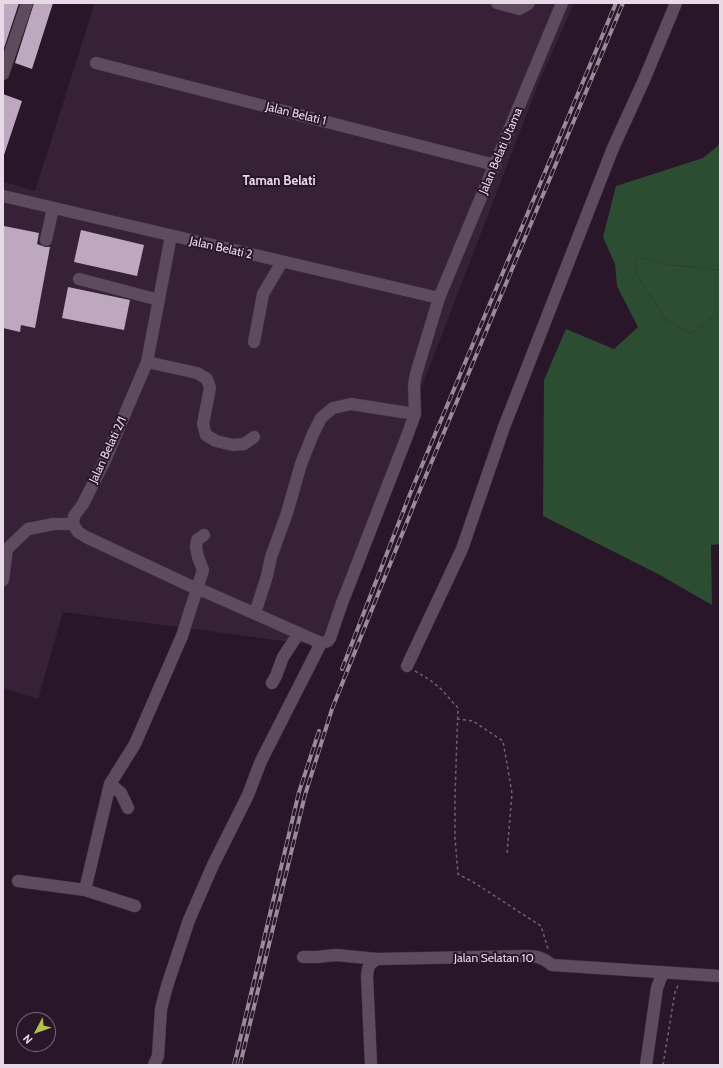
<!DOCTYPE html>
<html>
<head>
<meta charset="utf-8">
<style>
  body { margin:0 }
  #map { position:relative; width:723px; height:1068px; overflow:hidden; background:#291729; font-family:Cabin,sans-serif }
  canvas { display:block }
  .frame { position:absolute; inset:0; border:4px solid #e7dae6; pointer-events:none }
  .north { position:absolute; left:16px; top:1012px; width:40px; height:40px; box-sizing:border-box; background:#291729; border:1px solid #756575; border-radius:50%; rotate:229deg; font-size:11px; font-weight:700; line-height:16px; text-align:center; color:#e7dae6 }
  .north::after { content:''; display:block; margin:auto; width:14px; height:18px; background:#b2c34b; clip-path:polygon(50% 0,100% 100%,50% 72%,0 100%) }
</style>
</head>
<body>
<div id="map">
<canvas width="723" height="1068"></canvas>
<div class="frame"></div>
<div class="north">N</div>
</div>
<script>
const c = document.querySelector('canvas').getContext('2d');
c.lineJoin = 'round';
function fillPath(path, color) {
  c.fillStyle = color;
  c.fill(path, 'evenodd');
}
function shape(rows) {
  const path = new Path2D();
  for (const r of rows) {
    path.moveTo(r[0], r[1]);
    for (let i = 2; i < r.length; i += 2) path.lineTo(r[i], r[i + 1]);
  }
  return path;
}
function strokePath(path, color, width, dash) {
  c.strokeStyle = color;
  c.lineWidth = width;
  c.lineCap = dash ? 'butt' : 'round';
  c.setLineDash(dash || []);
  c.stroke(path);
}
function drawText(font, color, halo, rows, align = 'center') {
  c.font = font + ' Cabin,sans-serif';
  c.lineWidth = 4;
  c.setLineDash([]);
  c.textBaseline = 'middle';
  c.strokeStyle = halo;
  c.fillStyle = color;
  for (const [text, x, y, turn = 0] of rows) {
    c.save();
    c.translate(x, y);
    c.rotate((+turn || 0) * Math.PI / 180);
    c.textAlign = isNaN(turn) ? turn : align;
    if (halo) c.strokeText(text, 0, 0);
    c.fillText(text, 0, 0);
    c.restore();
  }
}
const built = shape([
  [95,3,574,3,538,85,322,646,63,612,38,699,3,688,3,182,35,191]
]);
const green = shape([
  [635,256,670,265,720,270,720,313,715,315,691,334,666,319,637,275]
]);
const forest = shape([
  [720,144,720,270,670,265,635,256,637,275,666,319,691,334,715,315,720,313,720,544,711,545,712,605,658,574,543,516,544,380,566,329,614,349,638,327,617,286,615,264,603,237,616,186,703,158]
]);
const building = shape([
  [3,3,19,3,3,51],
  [34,3,53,3,32,69,15,63],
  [3,94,22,101,4,155,3,155],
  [4,226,39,233,37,244,45,247,50,247,35,328,21,325,20,332,3,328,3,232],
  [81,230,144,245,137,276,74,262],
  [68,287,130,300,124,330,62,318]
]);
const path = shape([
  [415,671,430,680,441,689,458,708,455,795,455,838,458,874,473,882,541,926,548,949],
  [457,719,473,721,503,741,512,793,507,854],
  [663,1065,675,992,679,983]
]);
const minor = shape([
  [497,3,519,9,528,4,529,3],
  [96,63,495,165],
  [3,74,27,3],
  [3,196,439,298],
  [171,236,147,362,106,458,83,504,74,516,73,524,78,532,86,537,197,589,206,592,321,643,328,641,330,638,342,603,407,436,415,414,414,385,416,374,439,298,562,3],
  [46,240,53,208],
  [79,279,159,300],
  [254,342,263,294,282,262],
  [147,362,197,373,207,379,210,388,203,424,206,435,216,441,233,445,244,444,254,437],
  [3,580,7,549,28,529,54,524,73,524],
  [255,613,267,576,271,557,287,513,301,464,313,434,321,418,333,408,351,404,415,414],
  [407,666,462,549,504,427,613,148,644,80,676,3],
  [272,683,276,676,283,657,299,633],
  [110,784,121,793,128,808],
  [18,881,85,890,135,906],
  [85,890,110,784,135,744,182,636,203,570,198,557,196,547,197,540,204,535],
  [303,957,317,957,336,955,377,959,528,956,538,957,545,960,552,965,720,976],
  [154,1065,158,1056,161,1009,167,986,189,920,213,865,248,795,261,761,321,643],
  [371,1065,367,976,368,969,370,964,377,959],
  [646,1065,657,988,663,972]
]);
const rail = shape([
  [342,669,410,494,616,3],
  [234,1065,299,792,319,731],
  [240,1065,305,795,332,709,417,497,623,3]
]);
const streetNames = [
  ["Jalan Belati 1",296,114,14],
  ["Jalan Belati Utama",501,151,-67],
  ["Jalan Belati 2",221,248,13],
  ["Jalan Belati 2/1",108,450,-65],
  ["Jalan Selatan 10",494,958]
];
const neighbourhoodNames = [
  ["Taman Belati",279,181]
];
fillPath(built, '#372137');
fillPath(green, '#2d4e33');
fillPath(forest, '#2c4d32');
fillPath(building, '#bda8c0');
strokePath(minor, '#403240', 13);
strokePath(path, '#726272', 1.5, [3, 3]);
strokePath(minor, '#5f4b5e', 12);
strokePath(rail, '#9a8b99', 4);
strokePath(rail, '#291729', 2.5, [8]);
drawText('12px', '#e7dae6', '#291729', streetNames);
drawText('bold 13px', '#e7dae6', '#291729', neighbourhoodNames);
</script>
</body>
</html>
